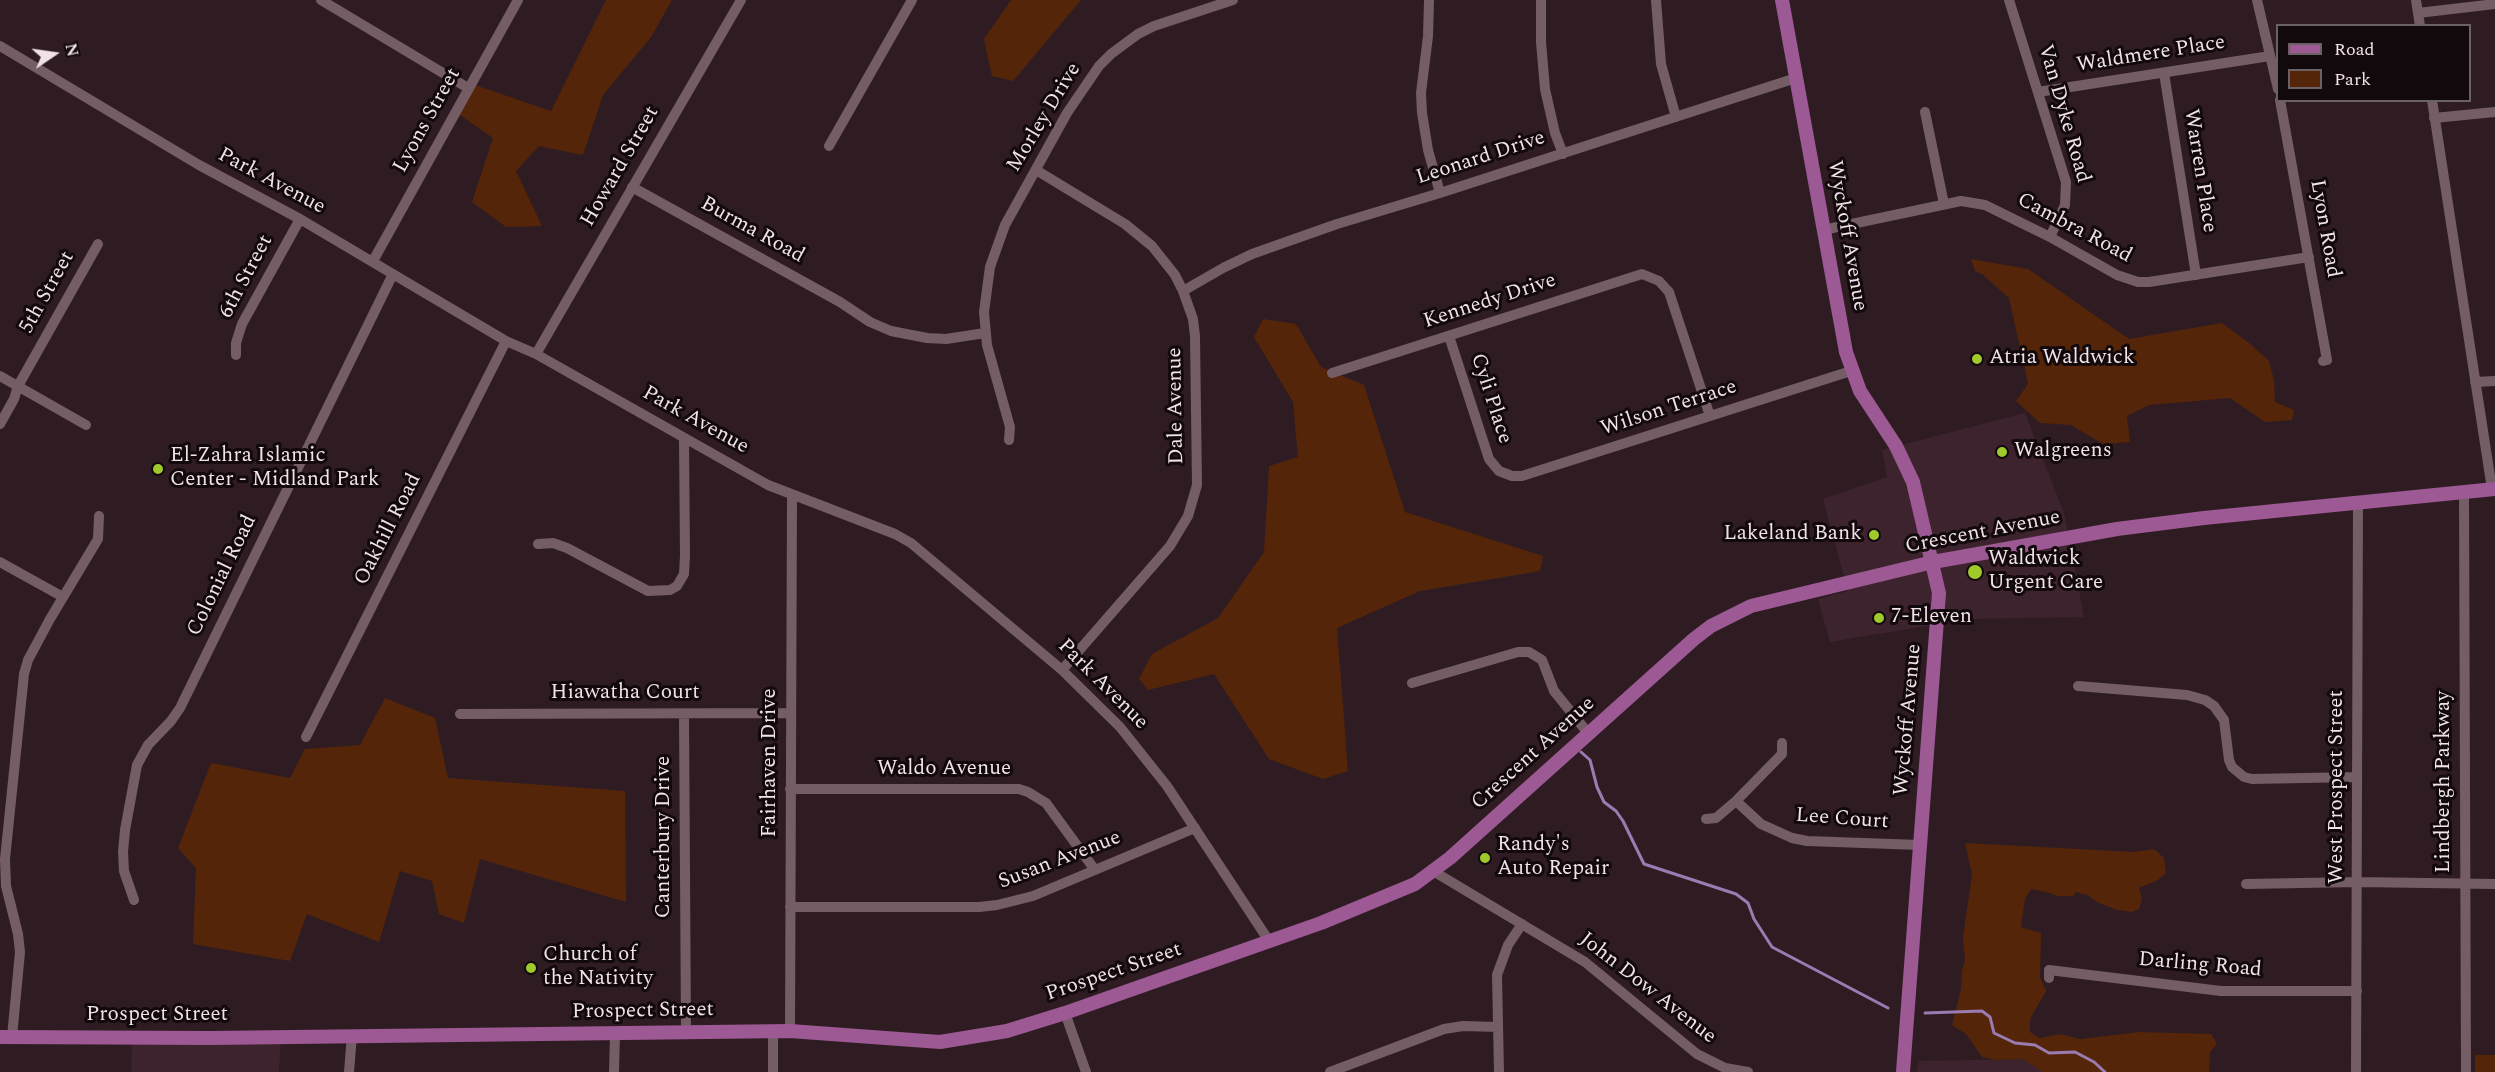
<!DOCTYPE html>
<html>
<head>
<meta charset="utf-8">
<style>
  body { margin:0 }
  #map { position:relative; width:2495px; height:1072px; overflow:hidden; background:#2f1c23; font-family:Spectral,serif }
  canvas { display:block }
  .legend { position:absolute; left:2276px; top:24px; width:195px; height:78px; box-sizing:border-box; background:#12090c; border:2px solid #6b6063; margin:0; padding:8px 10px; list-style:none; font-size:18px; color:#f0e2e6 }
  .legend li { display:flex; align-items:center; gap:12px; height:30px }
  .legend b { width:30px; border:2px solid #6b6063 }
  .north { position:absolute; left:24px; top:24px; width:60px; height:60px; -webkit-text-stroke:4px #12090c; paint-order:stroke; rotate:77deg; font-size:16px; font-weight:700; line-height:24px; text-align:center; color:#f0e2e6 }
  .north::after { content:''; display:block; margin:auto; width:21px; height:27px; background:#f0e2e6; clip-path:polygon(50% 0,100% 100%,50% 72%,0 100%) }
</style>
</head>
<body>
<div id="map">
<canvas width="2495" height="1072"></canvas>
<ul class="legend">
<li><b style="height:8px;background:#9d5993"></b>Road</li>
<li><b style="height:16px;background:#542509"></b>Park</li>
</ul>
<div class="north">N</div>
</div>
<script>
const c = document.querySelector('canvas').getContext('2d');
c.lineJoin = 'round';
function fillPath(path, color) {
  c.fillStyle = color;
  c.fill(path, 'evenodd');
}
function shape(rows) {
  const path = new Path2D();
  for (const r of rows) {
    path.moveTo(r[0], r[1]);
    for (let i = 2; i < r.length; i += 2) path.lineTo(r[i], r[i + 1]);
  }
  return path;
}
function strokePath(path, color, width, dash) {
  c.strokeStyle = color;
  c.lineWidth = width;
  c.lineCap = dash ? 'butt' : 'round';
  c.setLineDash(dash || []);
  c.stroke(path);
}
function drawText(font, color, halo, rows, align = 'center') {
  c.font = font + ' Spectral,serif';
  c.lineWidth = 6;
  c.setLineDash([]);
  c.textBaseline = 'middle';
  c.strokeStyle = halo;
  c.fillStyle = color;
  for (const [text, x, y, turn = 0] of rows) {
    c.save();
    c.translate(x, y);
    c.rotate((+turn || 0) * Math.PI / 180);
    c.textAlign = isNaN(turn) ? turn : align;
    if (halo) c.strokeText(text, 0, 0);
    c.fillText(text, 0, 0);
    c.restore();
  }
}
const built = shape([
  [2025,413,2064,513,2084,617,1968,619,1830,642,1818,599,1848,591,1823,499,1887,477,1882,450],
  [281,1038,279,1072,131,1072,132,1043],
  [2023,1059,2048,1072,1917,1072,1919,1061]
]);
const green = shape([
  [606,0,672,0,651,37,603,95,583,155,539,146,516,171,542,226,506,227,472,202,493,138,457,113,472,84,551,111],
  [1011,0,1081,0,1013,81,992,76,984,39],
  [1971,259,2028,269,2129,339,2222,323,2249,343,2269,361,2274,380,2275,402,2294,410,2292,420,2265,422,2230,398,2149,405,2127,416,2130,442,2103,444,2071,425,2040,423,2016,401,2028,384,2009,298,1982,274,1975,271],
  [1263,319,1296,324,1321,367,1364,385,1405,512,1543,556,1540,571,1420,591,1337,628,1348,771,1323,779,1269,759,1214,674,1148,690,1139,679,1152,654,1218,618,1264,552,1269,466,1298,457,1293,402,1254,337],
  [385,698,435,718,448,778,625,791,626,902,480,859,464,923,439,914,432,881,400,871,379,942,307,914,290,961,193,944,196,868,178,848,211,763,290,778,305,749,360,745],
  [1965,843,2133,852,2154,849,2164,858,2166,873,2158,880,2139,888,2142,899,2139,909,2132,912,2117,910,2097,902,2089,896,2076,892,2073,896,2057,896,2050,893,2031,889,2025,899,2021,927,2041,933,2040,977,2046,991,2030,1019,2030,1032,2040,1038,2060,1034,2080,1039,2140,1032,2211,1034,2217,1044,2210,1052,2209,1072,2043,1072,2023,1059,1996,1060,1982,1057,1966,1034,1952,1025,1961,989,1962,971,1965,960,1963,938,1972,874],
  [2475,1055,2495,1055,2495,1072,2475,1072]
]);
const stream = shape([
  [1581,752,1590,760,1597,787,1604,802,1616,811,1623,821,1644,864,1736,894,1748,903,1754,919,1772,947,1888,1008],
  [1925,1013,1982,1011,1990,1017,1994,1033,2015,1043,2035,1045,2049,1053,2075,1052,2094,1062,2105,1072]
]);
const minor = shape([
  [321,0,468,88],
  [1429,0,1428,36,1421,93,1422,113,1428,150,1440,193],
  [1541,0,1541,42,1545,89,1555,133,1563,154],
  [1656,0,1661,64,1676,117],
  [2009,0,2066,182,2065,205,2050,237],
  [2257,0,2278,89],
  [2416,0,2420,26],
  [2418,13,2495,4],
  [0,46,199,165,300,219,506,341,536,354,768,485,895,534,911,543,1062,670,1120,727,1167,786,1269,941],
  [2164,73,2196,275],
  [2038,92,2270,56],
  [2280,100,2327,360,2323,361],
  [2432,100,2492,489],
  [1925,112,1944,204],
  [2434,118,2495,112],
  [829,146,912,0],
  [1036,170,1125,224,1152,246,1175,275,1183,291,1193,319,1195,336,1197,485,1188,516,1170,546,1062,670],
  [632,187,840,302,870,322,891,331,927,338,946,339,985,333],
  [1823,230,1961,201,1985,205,2050,237,2117,275,2138,282,2149,282,2309,257],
  [373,261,518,0],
  [1183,291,1223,268,1252,254,1337,224,1440,193,1796,78],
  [1449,336,1489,459,1499,471,1512,476,1522,476,1851,371],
  [536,354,741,0],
  [236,355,236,343,242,324,300,219],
  [1332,373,1642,274,1659,281,1669,292,1710,416],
  [0,376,86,425],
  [2475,382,2495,381],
  [0,424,14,399,18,386,98,244],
  [1009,440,1010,427,987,345,984,312,990,267,1005,225,1067,113,1099,66,1111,54,1138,34,1154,26,1233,0],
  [2464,492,2466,1072],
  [538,544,553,543,567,548,648,591,670,590,677,586,684,574,685,556,684,438],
  [0,562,63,597],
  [1412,683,1518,652,1529,652,1542,660,1554,691,1588,733],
  [2078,686,2187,695,2205,700,2214,706,2224,720,2229,760,2232,767,2244,777,2252,779,2357,777],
  [460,714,791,713],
  [684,714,686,1032],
  [306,737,506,341],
  [790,789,1019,789,1028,792,1046,803,1095,870],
  [1736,801,1761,824,1792,838,1807,841,1920,845],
  [1706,819,1716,818,1736,801,1782,754,1782,743],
  [1433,871,1585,962,1697,1054,1725,1068,1748,1072],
  [2246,884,2357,882,2495,884],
  [134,900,124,871,123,852,125,830,137,765,148,745,171,721,180,708,393,274],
  [790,907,979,907,997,905,1033,896,1195,828],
  [2049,978,2049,970,2221,991,2357,991],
  [1065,1013,1086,1072],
  [790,1031,792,495],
  [12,1037,20,952,18,934,6,886,5,859,24,674,28,660,50,619,98,539,99,516],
  [349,1072,352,1035],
  [614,1072,615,1034],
  [773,1072,773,1031],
  [1330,1072,1444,1029,1463,1026,1498,1027],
  [1499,1072,1497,975,1508,945,1522,924],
  [2356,1072,2358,502]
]);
const major = shape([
  [1782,0,1846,352,1860,391,1896,446,1913,482,1939,593,1903,1072],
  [0,1037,211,1038,790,1031,940,1042,1007,1031,1065,1013,1321,923,1415,884,1450,858,1694,639,1711,626,1751,606,1933,562,2117,529,2204,518,2495,489]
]);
const markers = [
  [1977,359,6,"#a0c92b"],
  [2002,452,6,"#a0c92b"],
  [158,469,6,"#a0c92b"],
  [1874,535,6,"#a0c92b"],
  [1975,572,8,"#a0c92b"],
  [1879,618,6,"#a0c92b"],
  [1485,858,6,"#a0c92b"],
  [531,968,6,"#a0c92b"]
];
const streetNames = [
  ["Waldmere Place",2151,55,-9],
  ["Van Dyke Road",2063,114,74],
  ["Morley Drive",1045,118,-59],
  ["Lyons Street",428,121,-61],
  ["Leonard Drive",1481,159,-18],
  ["Howard Street",621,167,-60],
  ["Warren Place",2199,171,81],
  ["Park Avenue",271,182,28],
  ["Cambra Road",2074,229,28],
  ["Lyon Road",2324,229,80],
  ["Burma Road",752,231,29],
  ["Wyckoff Avenue",1846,236,80],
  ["6th Street",247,277,-62],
  ["5th Street",48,293,-61],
  ["Kennedy Drive",1490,302,-18],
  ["Cyli Place",1490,399,72],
  ["Dale Avenue",1177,406,-91],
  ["Wilson Terrace",1669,409,-18],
  ["Park Avenue",695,421,29],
  ["Oakhill Road",389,530,-63],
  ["Crescent Avenue",1983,533,-11],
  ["Colonial Road",223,576,-64],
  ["Park Avenue",1102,685,45],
  ["Hiawatha Court",625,694],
  ["Wyckoff Avenue",1909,720,-85],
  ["Crescent Avenue",1534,754,-42],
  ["Fairhaven Drive",771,763,-90],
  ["Waldo Avenue",944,770],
  ["Lindbergh Parkway",2445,782,-90],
  ["West Prospect Street",2338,787,-90],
  ["Lee Court",1842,820,4],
  ["Canterbury Drive",665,837,-90],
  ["Susan Avenue",1060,861,-21],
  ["Darling Road",2200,966,5],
  ["Prospect Street",1114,973,-19],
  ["John Dow Avenue",1647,989,38],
  ["Prospect Street",643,1012,-1],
  ["Prospect Street",157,1016]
];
const poiNames = [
  ["Atria Waldwick",1989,359],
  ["Walgreens",2014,452],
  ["El-Zahra Islamic",170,457],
  ["Center - Midland Park",170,481],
  ["Lakeland Bank",1862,535,"right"],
  ["Waldwick",1988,560],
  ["Urgent Care",1988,584],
  ["7-Eleven",1891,618],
  ["Randy's",1497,846],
  ["Auto Repair",1497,870],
  ["Church of",543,956],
  ["the Nativity",543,980]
];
fillPath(built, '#3d232d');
fillPath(green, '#542509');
strokePath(stream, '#9b7cb2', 3);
strokePath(minor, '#745d65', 10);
strokePath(major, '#9d5993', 14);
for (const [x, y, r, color] of markers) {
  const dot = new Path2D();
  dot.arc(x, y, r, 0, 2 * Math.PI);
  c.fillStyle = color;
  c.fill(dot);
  strokePath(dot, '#12090c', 2);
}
drawText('21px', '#f0e2e6', '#12090c', streetNames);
drawText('21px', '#f0e2e6', '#12090c', poiNames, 'left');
</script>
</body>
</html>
